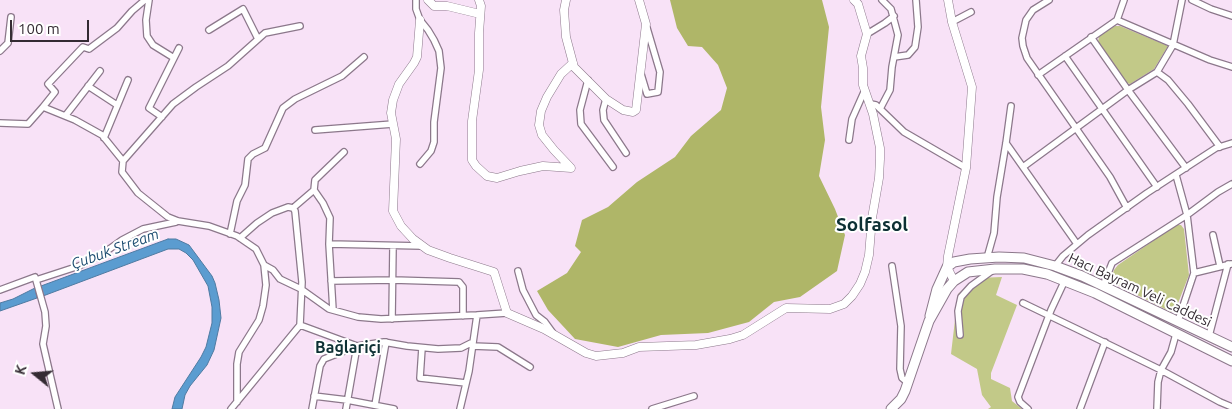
<!DOCTYPE html>
<html>
<head>
<meta charset="utf-8">
<style>
  body { margin:0 }
  #map { position:relative; width:1232px; height:409px; overflow:hidden; background:#f8e2f7; font-family:Ubuntu,sans-serif }
  canvas { display:block }
  .north { position:absolute; left:10px; top:349px; width:50px; height:50px; -webkit-text-stroke:4px #fff; paint-order:stroke; rotate:287deg; font-size:14px; font-weight:700; line-height:20px; text-align:center; color:#342b33 }
  .north::after { content:''; display:block; margin:auto; width:18px; height:22px; background:#342b33; clip-path:polygon(50% 0,100% 100%,50% 72%,0 100%) }
  .scale { position:absolute; left:10px; top:20px; width:79px; height:22px; box-sizing:border-box; border:2px solid #342b33; border-top:0; padding-left:6px; font-size:15px; line-height:18px; white-space:nowrap; color:#342b33; -webkit-text-stroke:4px #fff; paint-order:stroke }
</style>
</head>
<body>
<div id="map">
<canvas width="1232" height="409"></canvas>
<div class="north">K</div>
<div class="scale">100 m</div>
</div>
<script>
const c = document.querySelector('canvas').getContext('2d');
c.lineJoin = 'round';
function fillPath(path, color) {
  c.fillStyle = color;
  c.fill(path, 'evenodd');
}
function shape(rows) {
  const path = new Path2D();
  for (const r of rows) {
    path.moveTo(r[0], r[1]);
    for (let i = 2; i < r.length; i += 2) path.lineTo(r[i], r[i + 1]);
  }
  return path;
}
function strokePath(path, color, width, dash) {
  c.strokeStyle = color;
  c.lineWidth = width;
  c.lineCap = dash ? 'butt' : 'round';
  c.setLineDash(dash || []);
  c.stroke(path);
}
function drawText(font, color, halo, rows, align = 'center') {
  c.font = font + ' Ubuntu,sans-serif';
  c.lineWidth = 4;
  c.setLineDash([]);
  c.textBaseline = 'middle';
  c.strokeStyle = halo;
  c.fillStyle = color;
  for (const [text, x, y, turn = 0] of rows) {
    c.save();
    c.translate(x, y);
    c.rotate((+turn || 0) * Math.PI / 180);
    c.textAlign = isNaN(turn) ? turn : align;
    if (halo) c.strokeText(text, 0, 0);
    c.fillText(text, 0, 0);
    c.restore();
  }
}
const green = shape([
  [1115,26,1120,26,1168,46,1154,69,1130,84,1127,83,1098,42,1099,36],
  [1176,225,1181,225,1184,229,1189,275,1175,311,1171,312,1113,283,1112,276,1114,270,1118,265],
  [1002,277,996,295,1017,305,991,373,991,379,1010,388,1012,401,1022,409,988,409,991,407,982,395,977,369,951,354,958,294,977,278]
]);
const forest = shape([
  [670,0,822,0,829,27,821,107,825,140,819,176,835,209,845,235,837,271,800,297,774,302,749,322,708,333,661,335,618,347,575,339,548,310,537,291,567,273,581,252,575,246,582,220,608,207,637,182,675,157,691,136,721,110,727,88,718,65,702,47,688,46,677,28]
]);
const water = shape([
  [168,239,176,239,189,245,212,276,215,283,219,300,221,318,214,350,207,365,190,386,185,395,182,409,172,409,175,397,201,357,206,347,212,323,212,307,208,286,193,260,186,253,179,249,168,249,43,296,41,286,168,239],
  [35,288,37,298,0,311,0,303,13,299,35,288]
]);
const minor = shape([
  [149,0,146,20,147,36,153,45,174,58],
  [416,0,416,9,420,20,428,30,434,40,439,51,441,68,434,122,434,142,431,151,420,164],
  [1049,0,1033,10,1026,20,1022,38,1023,46,1027,58,1110,177,1127,208],
  [1192,0,1211,9,1232,16],
  [1117,20,1210,60,1232,67],
  [952,22,971,12],
  [209,30,243,9,258,39],
  [867,34,885,23,894,16],
  [1091,37,1128,90,1186,168],
  [0,51,8,43,11,17],
  [1065,56,1157,187],
  [894,57,908,55,915,47,918,27,916,0],
  [1157,72,1168,80,1188,104,1220,147],
  [641,74,647,94,658,92,660,72,647,28],
  [1038,75,1117,20,1124,0],
  [588,80,580,110,581,124,613,167],
  [88,86,117,105],
  [606,99,603,110,604,120,626,153],
  [871,104,876,105,904,132,966,168],
  [43,107,55,92,48,84,83,47,89,49,117,28,132,11,145,0],
  [880,109,890,90,892,67,898,35,891,9,882,0],
  [66,115,100,71],
  [162,117,149,108,179,48],
  [0,123,28,124,43,107,75,120,102,135,123,161],
  [315,130,393,124],
  [104,138,128,80],
  [849,140,852,119,864,92],
  [1006,143,1077,244],
  [1023,167,1128,90,1157,72,1173,45,1182,0],
  [1176,175,1187,215,1194,273,1178,321],
  [314,190,315,180,344,152],
  [293,208,314,190,323,203,330,218,329,244,333,310],
  [230,234,237,201,245,185,248,159,253,154,265,148,283,108,295,99,342,76,364,57],
  [1213,235,1220,266],
  [329,244,422,246],
  [987,258,994,233,997,197,1006,143,1011,106],
  [264,265,273,270,280,279,301,289,329,309,358,317,381,319,477,315],
  [892,266,901,326,900,369,902,378,908,383],
  [1055,266,1063,256,1088,235,1147,193,1216,148,1232,143],
  [518,271,523,290,536,315,545,322,553,333],
  [1194,273,1231,264],
  [36,280,45,312,46,326,43,344,58,409],
  [331,281,393,280,459,282,463,287,463,316],
  [1103,286,1112,263,1187,215,1218,192,1232,184],
  [0,290,35,277,36,280,79,266,101,255,122,240,143,229,176,222],
  [1023,303,1079,330,1161,370,1220,402,1232,407],
  [392,319,393,246],
  [300,325,357,346,346,409],
  [960,335,958,311,961,297,971,286,993,270],
  [1209,336,1228,264],
  [472,346,498,347,530,367],
  [422,348,420,378,466,383],
  [314,396,347,400,394,409],
  [237,402,237,364,239,352,259,320,263,306,266,285,264,265,256,249,237,236,209,226,178,221,168,217,138,193,122,172,123,161,173,104,196,87,228,66,265,33,300,26],
  [375,405,386,342],
  [231,409,300,325,302,282,295,211,293,208,288,207,272,213,257,223,240,238],
  [312,409,320,366,324,359,357,346,384,342,407,346,438,349,461,348,473,342],
  [460,409,469,371,477,315,507,313],
  [652,409,694,396],
  [1028,409,1020,402,1018,397,1051,310,1065,280],
  [1080,409,1105,342],
  [1157,409,1158,382,1161,370,1171,352,1176,334]
]);
const tertiary = shape([
  [428,0,434,6,447,6,480,14],
  [479,0,481,6,479,33,479,70,472,121,472,160,476,166,487,176,497,178,520,171,543,166,571,168,554,150,542,135,539,125,541,111,547,97,561,74,573,63],
  [566,0,564,10,566,37,574,67,606,99,623,110,633,112,636,110,646,24,639,0],
  [948,0,952,22,972,87,966,168,948,256,947,267,954,281],
  [420,20,417,57,414,63,399,84,393,100,391,113,396,139,393,211,401,226,413,239,428,250,450,258,494,272,507,313,544,329,586,353,596,356,623,353,639,347,696,345,730,339,743,335,786,308,830,309,844,304,852,296,860,284,865,272,869,255,872,218,879,178,880,159,880,148,873,114,863,85,863,68,861,56,867,34,858,4,854,0]
]);
const secondary = shape([
  [930,316,937,289,947,267,954,262,970,259,999,257,1024,258,1055,266,1082,276,1232,347],
  [891,409,901,399,905,391,929,321,947,289,954,281,968,272,995,269,1023,269,1047,274,1095,293,1232,361]
]);
const streetNames = [
  ["Hacı Bayram Veli Caddesi",1140,290,25]
];
const waterNames = [
  ["Çubuk Stream",115,249,-20]
];
const quarterNames = [
  ["Bağlariçi",348,348]
];
const districtNames = [
  ["Solfasol",872,225]
];
fillPath(green, '#c2c988');
fillPath(forest, '#afb668');
fillPath(water, '#5b9cd0');
strokePath(water, '#4f7aa1', 1);
strokePath(minor, '#8c788b', 8);
strokePath(tertiary, '#8c788b', 9);
strokePath(secondary, '#8c788b', 11);
strokePath(minor, '#fff', 5.5);
strokePath(tertiary, '#fff', 8);
strokePath(secondary, '#fff', 9);
drawText('14px', '#342b33', '#fff', streetNames);
drawText('italic 15px', '#1d4d71', '#fff', waterNames);
drawText('bold 16px', '#0d3034', '#fff', quarterNames);
drawText('bold 19px', '#0d3034', '#fff', districtNames);
</script>
</body>
</html>
